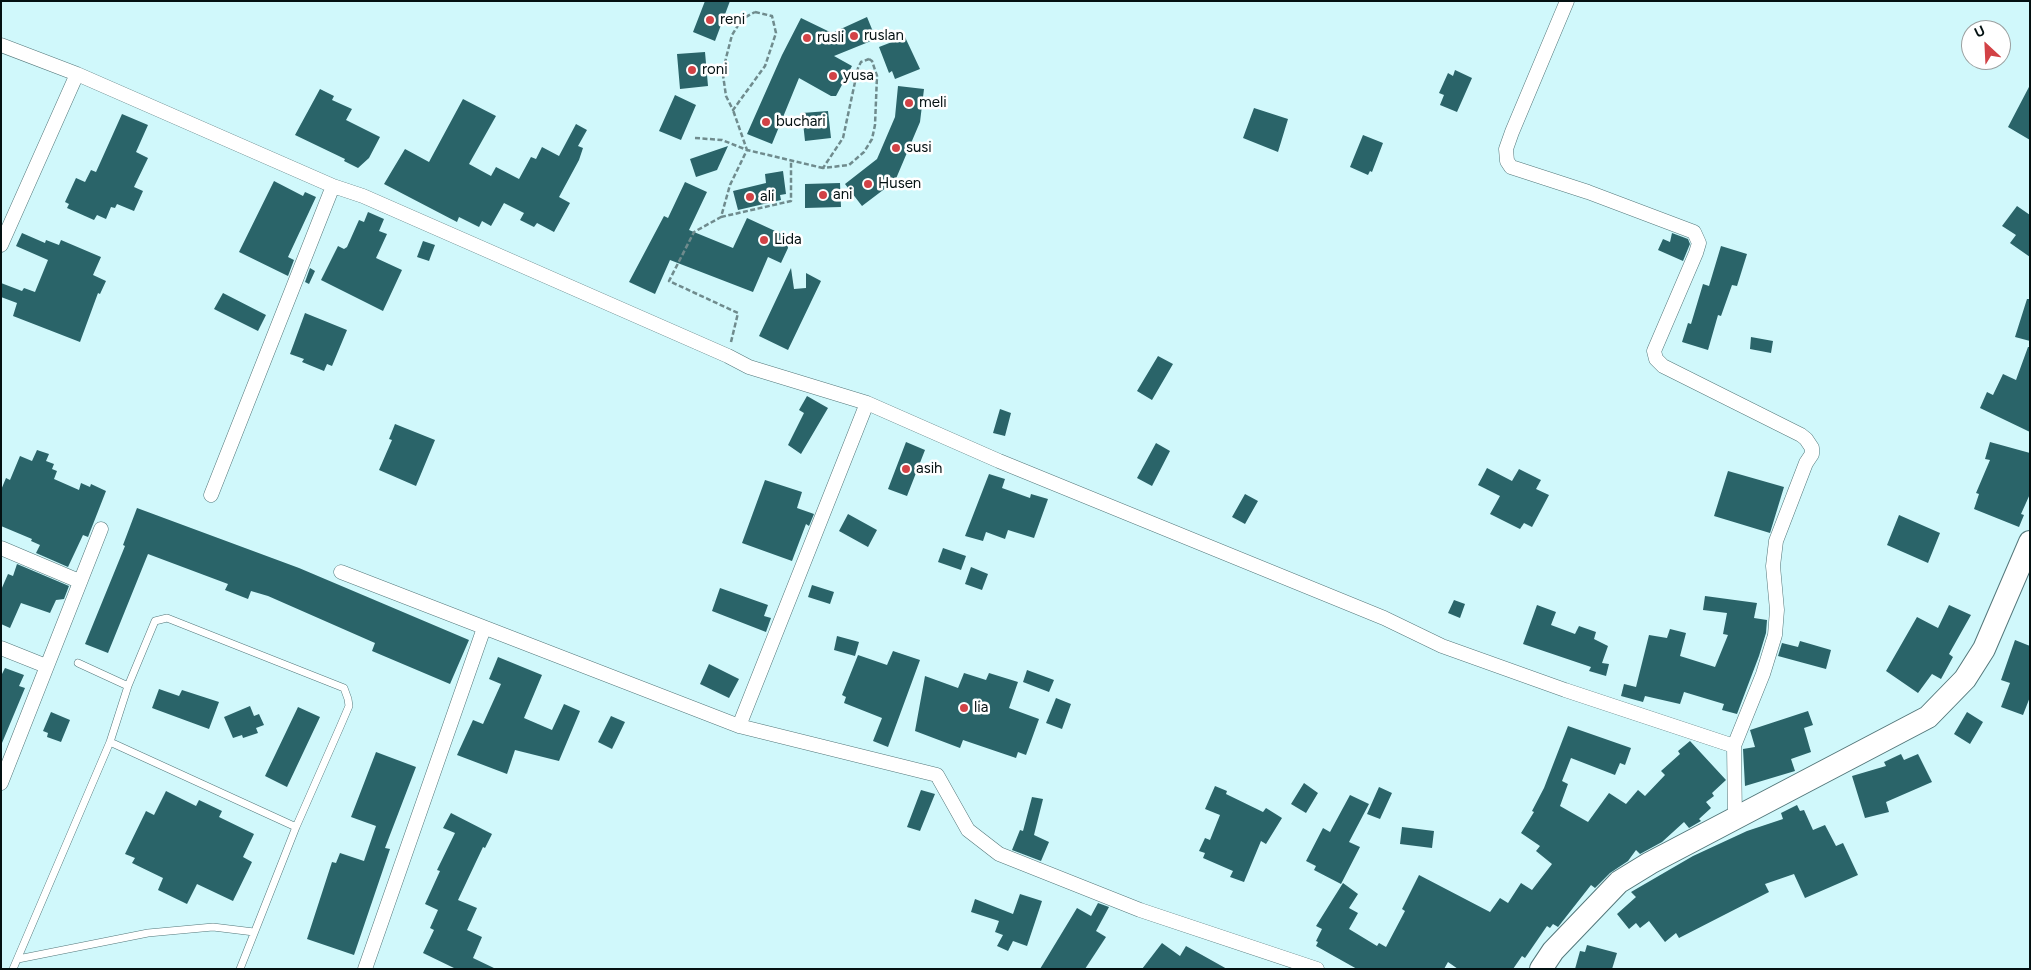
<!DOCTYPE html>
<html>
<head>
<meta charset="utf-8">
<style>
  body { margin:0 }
  #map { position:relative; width:2031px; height:970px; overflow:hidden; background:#d0f8fb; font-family:Figtree,sans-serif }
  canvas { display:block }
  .frame { position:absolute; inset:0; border:2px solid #041112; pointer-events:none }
  .north { position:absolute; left:1961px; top:20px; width:50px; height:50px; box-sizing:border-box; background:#fff; border:1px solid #9ba0a0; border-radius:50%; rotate:335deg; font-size:14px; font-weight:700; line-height:20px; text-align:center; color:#041112 }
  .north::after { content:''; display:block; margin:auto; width:18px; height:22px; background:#d24246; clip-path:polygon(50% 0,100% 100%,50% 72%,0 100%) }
</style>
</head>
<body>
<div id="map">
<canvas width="2031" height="970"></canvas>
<div class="frame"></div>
<div class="north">U</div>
</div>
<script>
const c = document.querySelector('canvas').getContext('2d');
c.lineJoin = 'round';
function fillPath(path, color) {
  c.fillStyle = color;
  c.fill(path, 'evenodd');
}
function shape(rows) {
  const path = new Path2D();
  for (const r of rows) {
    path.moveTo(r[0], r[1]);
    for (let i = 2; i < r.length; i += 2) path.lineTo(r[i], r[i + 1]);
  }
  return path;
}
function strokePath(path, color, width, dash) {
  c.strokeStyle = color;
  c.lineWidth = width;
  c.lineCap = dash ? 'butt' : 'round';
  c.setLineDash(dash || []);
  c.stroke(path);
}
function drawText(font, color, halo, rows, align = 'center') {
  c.font = font + ' Figtree,sans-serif';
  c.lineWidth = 5;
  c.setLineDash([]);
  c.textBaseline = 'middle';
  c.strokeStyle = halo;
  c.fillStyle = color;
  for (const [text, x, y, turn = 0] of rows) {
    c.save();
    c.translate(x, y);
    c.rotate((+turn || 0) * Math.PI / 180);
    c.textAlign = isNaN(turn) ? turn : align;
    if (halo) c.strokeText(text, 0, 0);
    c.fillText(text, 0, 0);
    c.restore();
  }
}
const building = shape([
  [705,1,730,1,715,41,693,32],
  [867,17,876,39,834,56,852,66,836,96,831,96,799,78,772,144,747,134,782,55,801,18,832,33],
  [905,37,920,69,895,79,892,71,889,73,879,47],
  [705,52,708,86,680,89,677,54],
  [1455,70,1472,78,1457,112,1440,105,1444,95,1439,93,1448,73,1453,76],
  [2030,85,2030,140,2008,127],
  [898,86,924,89,920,122,895,181,862,206,845,184,877,159,895,117],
  [320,89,334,96,332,100,352,109,346,120,380,137,369,158,358,168,344,161,345,159,295,135],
  [675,95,696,105,681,140,659,131],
  [463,99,496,116,469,164,491,176,496,167,519,179,531,157,536,159,542,147,559,156,576,124,587,130,578,146,583,148,579,160,559,197,570,203,554,232,537,223,534,227,520,220,524,213,504,203,491,226,482,221,479,227,459,217,457,222,384,184,405,149,429,162],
  [1254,108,1288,119,1278,152,1243,138],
  [828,111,831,138,805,141,802,113],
  [122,114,148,125,136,152,148,158,134,187,143,191,134,211,117,204,115,208,111,207,106,219,97,215,94,220,67,208,69,204,65,202,76,178,85,182,91,170,96,172],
  [1363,135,1383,143,1372,172,1370,171,1368,175,1350,167],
  [728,146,717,170,696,177,690,159],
  [783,171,786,194,780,195,781,200,738,210,733,191,766,183,765,174],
  [274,181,303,196,305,192,316,197,288,257,294,260,288,276,239,252],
  [685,182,707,192,689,230,733,248,747,218,786,236,788,248,781,263,768,257,753,292,670,260,655,294,629,282,664,216,668,218],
  [840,183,841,207,805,208,805,184],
  [2017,206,2030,215,2030,257,2010,243,2016,235,2002,226],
  [368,212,384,219,379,231,387,234,376,258,402,270,383,311,321,280,338,246,344,249,347,247,359,220,364,222],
  [22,233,45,243,46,240,59,245,61,240,101,257,93,275,106,281,100,294,98,293,80,342,13,316,17,303,1,297,1,283,22,291,24,288,35,292,48,260,16,246],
  [1672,233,1688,239,1690,244,1683,261,1658,250,1663,239,1670,242],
  [423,241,435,245,429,261,417,257],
  [1721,246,1747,254,1737,286,1732,285,1721,316,1718,315,1708,350,1682,342,1688,323,1691,324,1703,284,1709,286],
  [310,268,315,271,309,284,305,282],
  [791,268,794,289,806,288,806,273,821,281,788,350,759,336],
  [223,293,266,315,258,331,214,309],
  [2027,299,2030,299,2030,341,2015,337],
  [305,313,347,330,332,366,327,364,324,371,302,362,304,359,290,354],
  [1751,337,1773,341,1771,353,1750,349],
  [2028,347,2030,347,2030,432,1980,408,1987,392,1993,395,2003,374,2016,380],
  [1158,356,1173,364,1152,400,1137,391],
  [807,396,828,408,801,454,788,445,804,413,799,410],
  [1000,409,1011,413,1005,436,993,433],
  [395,424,435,440,416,486,379,470,392,440,389,439],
  [906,442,925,450,907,496,888,489],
  [1990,442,2030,453,2030,494,2021,514,2024,515,2019,527,1974,509,1979,494,1976,493,1990,460,1985,459],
  [1156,443,1170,451,1152,486,1137,478],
  [37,450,49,454,46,461,54,464,52,469,57,471,54,479,79,490,81,483,90,487,91,484,106,491,88,537,83,535,68,567,36,553,40,545,31,541,32,539,1,526,1,490,6,478,10,480,20,456,32,461],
  [1487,468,1512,481,1519,469,1541,480,1536,489,1549,495,1532,527,1524,523,1520,529,1490,514,1500,496,1478,485],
  [1728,471,1784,487,1770,533,1714,516],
  [989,474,1005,479,1002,488,1030,498,1031,494,1048,499,1034,538,1008,530,1005,539,986,532,983,541,965,536],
  [765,480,802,492,797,508,814,514,809,526,806,524,792,561,742,543],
  [1245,494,1258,501,1245,524,1232,517],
  [137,508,299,568,469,640,450,684,372,651,375,643,268,596,251,591,248,599,225,590,228,584,148,554,108,653,85,644,125,546,123,545],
  [848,514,877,530,868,547,839,531],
  [1899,515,1940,533,1928,563,1887,545],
  [943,548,966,556,961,570,938,562],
  [17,564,69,586,64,599,56,600,50,613,21,603,10,628,1,624,1,590,8,574,13,576],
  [971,567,988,574,982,590,965,584],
  [812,585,834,592,830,604,808,597],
  [720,588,768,605,764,616,771,618,766,632,712,611],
  [1705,596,1757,603,1754,618,1767,620,1766,633,1759,656,1737,714,1722,710,1724,704,1684,692,1680,704,1645,696,1643,702,1621,696,1624,684,1636,687,1649,635,1667,638,1670,629,1686,633,1680,656,1715,667,1728,635,1723,634,1727,613,1703,610],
  [1454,600,1465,604,1460,618,1448,613],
  [1537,605,1556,612,1551,625,1575,634,1579,626,1596,632,1594,639,1608,646,1602,663,1609,664,1606,676,1589,671,1591,667,1523,644],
  [1949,605,1971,615,1949,654,1953,657,1941,679,1932,674,1918,693,1886,671,1917,617,1938,628],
  [837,636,859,642,855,656,834,650],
  [2015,640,2030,646,2030,697,2023,715,2001,707,2010,683,2001,680],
  [1800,641,1831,650,1826,669,1778,656,1782,643,1798,647],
  [893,651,920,660,888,747,873,741,882,718,844,703,846,697,842,695,858,655,887,665],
  [498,657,542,675,524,718,552,730,564,704,580,711,559,761,515,750,507,774,457,755,473,720,483,724,501,684,489,679],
  [709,664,739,679,729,698,700,684],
  [5,668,24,675,19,686,25,688,2,743,1,676],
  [1027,670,1054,680,1049,692,1023,682],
  [964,673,986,680,989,673,1018,682,1009,708,1039,719,1026,755,1018,752,1016,758,963,740,960,748,915,731,925,676,958,688],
  [159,689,179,696,182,690,219,702,209,729,152,708],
  [1056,698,1071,704,1062,729,1046,723],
  [250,706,254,716,259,714,264,725,256,728,258,733,243,738,242,735,233,738,224,717],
  [298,707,320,717,287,787,265,776],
  [1808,711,1813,725,1804,728,1811,752,1791,759,1795,771,1745,786,1743,749,1755,747,1750,730],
  [51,712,70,720,61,742,47,737,48,733,43,731],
  [1967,712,1983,722,1970,744,1954,734],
  [611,716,625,722,612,749,598,742],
  [1568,726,1631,748,1625,765,1620,763,1615,775,1571,758,1562,781,1568,784,1560,806,1588,822,1609,793,1626,804,1638,790,1645,796,1665,775,1661,771,1680,754,1678,751,1690,741,1726,780,1712,793,1714,796,1706,802,1711,808,1699,819,1701,821,1689,828,1684,822,1662,842,1640,854,1636,850,1628,861,1610,873,1595,888,1591,885,1558,927,1553,924,1550,928,1547,926,1525,958,1522,956,1513,969,1458,969,1448,962,1444,969,1357,969,1316,946,1318,942,1316,941,1322,929,1316,926,1343,883,1358,894,1349,908,1358,913,1349,929,1377,946,1379,943,1386,947,1405,911,1402,909,1419,875,1490,912,1500,898,1508,903,1521,883,1532,890,1552,864,1536,851,1540,846,1521,833,1534,812,1532,811,1544,788],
  [376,752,416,767,385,848,390,849,354,955,307,939,332,862,336,863,340,853,364,861,376,826,351,817],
  [1901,754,1904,760,1918,754,1932,782,1886,802,1889,812,1865,818,1852,776,1886,766,1884,762],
  [1304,783,1318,793,1306,813,1291,804],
  [1215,786,1227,791,1226,794,1263,812,1266,808,1282,818,1266,844,1261,841,1244,882,1230,877,1233,871,1203,858,1205,853,1199,851,1205,838,1210,840,1220,815,1205,809],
  [1379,787,1392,793,1380,819,1367,814],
  [921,790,935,794,920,831,907,827],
  [166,791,196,806,199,800,222,811,219,817,254,834,243,857,252,862,233,901,197,884,187,904,158,890,163,878,132,863,135,858,125,854,146,811,154,815],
  [1350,795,1369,804,1349,842,1360,847,1341,884,1314,870,1316,866,1306,861,1323,828,1330,832],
  [1032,797,1043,799,1034,835,1049,842,1041,861,1012,850,1020,830,1023,831],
  [1797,805,1800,811,1804,810,1813,830,1825,825,1836,846,1843,843,1858,875,1805,898,1794,874,1765,884,1769,892,1679,938,1676,933,1665,942,1649,921,1640,928,1636,923,1629,929,1617,914,1636,897,1631,892,1693,856,1747,831,1783,819,1781,813],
  [451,813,492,834,485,848,483,847,458,900,477,908,467,930,482,937,473,958,496,969,456,969,423,953,434,930,430,928,438,910,425,904,440,871,437,870,455,833,443,828],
  [1402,827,1434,831,1432,848,1400,844],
  [1020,894,1042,901,1027,946,1013,941,1008,951,997,946,1003,935,995,932,999,921,971,912,975,899,1013,914],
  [1098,903,1109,907,1096,931,1106,937,1085,969,1040,969,1077,908,1091,916],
  [1162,943,1180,956,1186,946,1227,969,1142,969],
  [1587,945,1617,953,1612,969,1575,969,1580,951,1585,952]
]);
const path = shape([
  [755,12,772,16,776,33,765,66,733,110,726,96,723,75,726,58,732,35,742,19,755,12],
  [869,59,872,61,877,76,875,125,872,139,864,152,849,165,823,168,843,138,858,68,861,62,869,59],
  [695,138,722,140,747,150,823,168],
  [721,217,791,201,791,162],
  [731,342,738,313,669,281,694,232,721,217,730,185,747,150,733,110]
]);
const lane = shape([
  [78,663,128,686],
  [110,742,296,827],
  [18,959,148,933,213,927,254,932],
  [13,969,110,742,128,686,155,621,167,618,344,688,348,699,349,706,340,727,296,827,240,969]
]);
const street = shape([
  [1567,1,1512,132,1506,149,1507,161,1511,167,1588,192,1694,232,1699,243,1696,253,1654,351,1656,359,1663,366,1801,435,1806,439,1812,448,1812,454,1806,463,1776,541,1773,566,1777,610,1775,635,1763,674,1734,746],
  [1,45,77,74,333,186,363,196,728,356,749,367,867,403,999,461,1384,618,1442,646,1565,690,1734,746,1735,819],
  [1,245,77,74],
  [211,495,333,186],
  [1,548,79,581],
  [341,572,739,726,937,775,968,830,999,854,1140,910,1317,969],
  [1,648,46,666],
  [739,726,867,403],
  [1,783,101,529],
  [365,969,484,628]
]);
const primary = shape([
  [1541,969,1553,951,1619,882,1650,863,1928,717,1965,679,1984,649,2030,542]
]);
const markers = [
  [710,20,5,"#d24246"],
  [854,36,5,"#d24246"],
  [807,38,5,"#d24246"],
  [692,70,5,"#d24246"],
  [833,76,5,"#d24246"],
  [909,103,5,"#d24246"],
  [766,122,5,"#d24246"],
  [896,148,5,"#d24246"],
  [868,184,5,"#d24246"],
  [823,195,5,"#d24246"],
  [750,197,5,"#d24246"],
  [764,240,5,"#d24246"],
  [906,469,5,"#d24246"],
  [964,708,5,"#d24246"]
];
const poiNames = [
  ["reni",720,20],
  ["ruslan",864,36],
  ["rusli",817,38],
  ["roni",702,70],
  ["yusa",843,76],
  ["meli",919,103],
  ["buchari",776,122],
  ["susi",906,148],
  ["Husen",878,184],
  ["ani",833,195],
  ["ali",760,197],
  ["Lida",774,240],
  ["asih",916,469],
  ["lia",974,708]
];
fillPath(building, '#2a6469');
strokePath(lane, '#53777a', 8);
strokePath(street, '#53777a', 15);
strokePath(primary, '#53777a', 24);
strokePath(path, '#6f8b8d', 2.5, [5, 2.5]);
strokePath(lane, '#fff', 7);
strokePath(street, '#fff', 14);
strokePath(primary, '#fff', 22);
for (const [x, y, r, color] of markers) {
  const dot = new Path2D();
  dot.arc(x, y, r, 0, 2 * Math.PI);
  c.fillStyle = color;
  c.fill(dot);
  strokePath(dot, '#fff', 2);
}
drawText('15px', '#041112', '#fff', poiNames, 'left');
</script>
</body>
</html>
